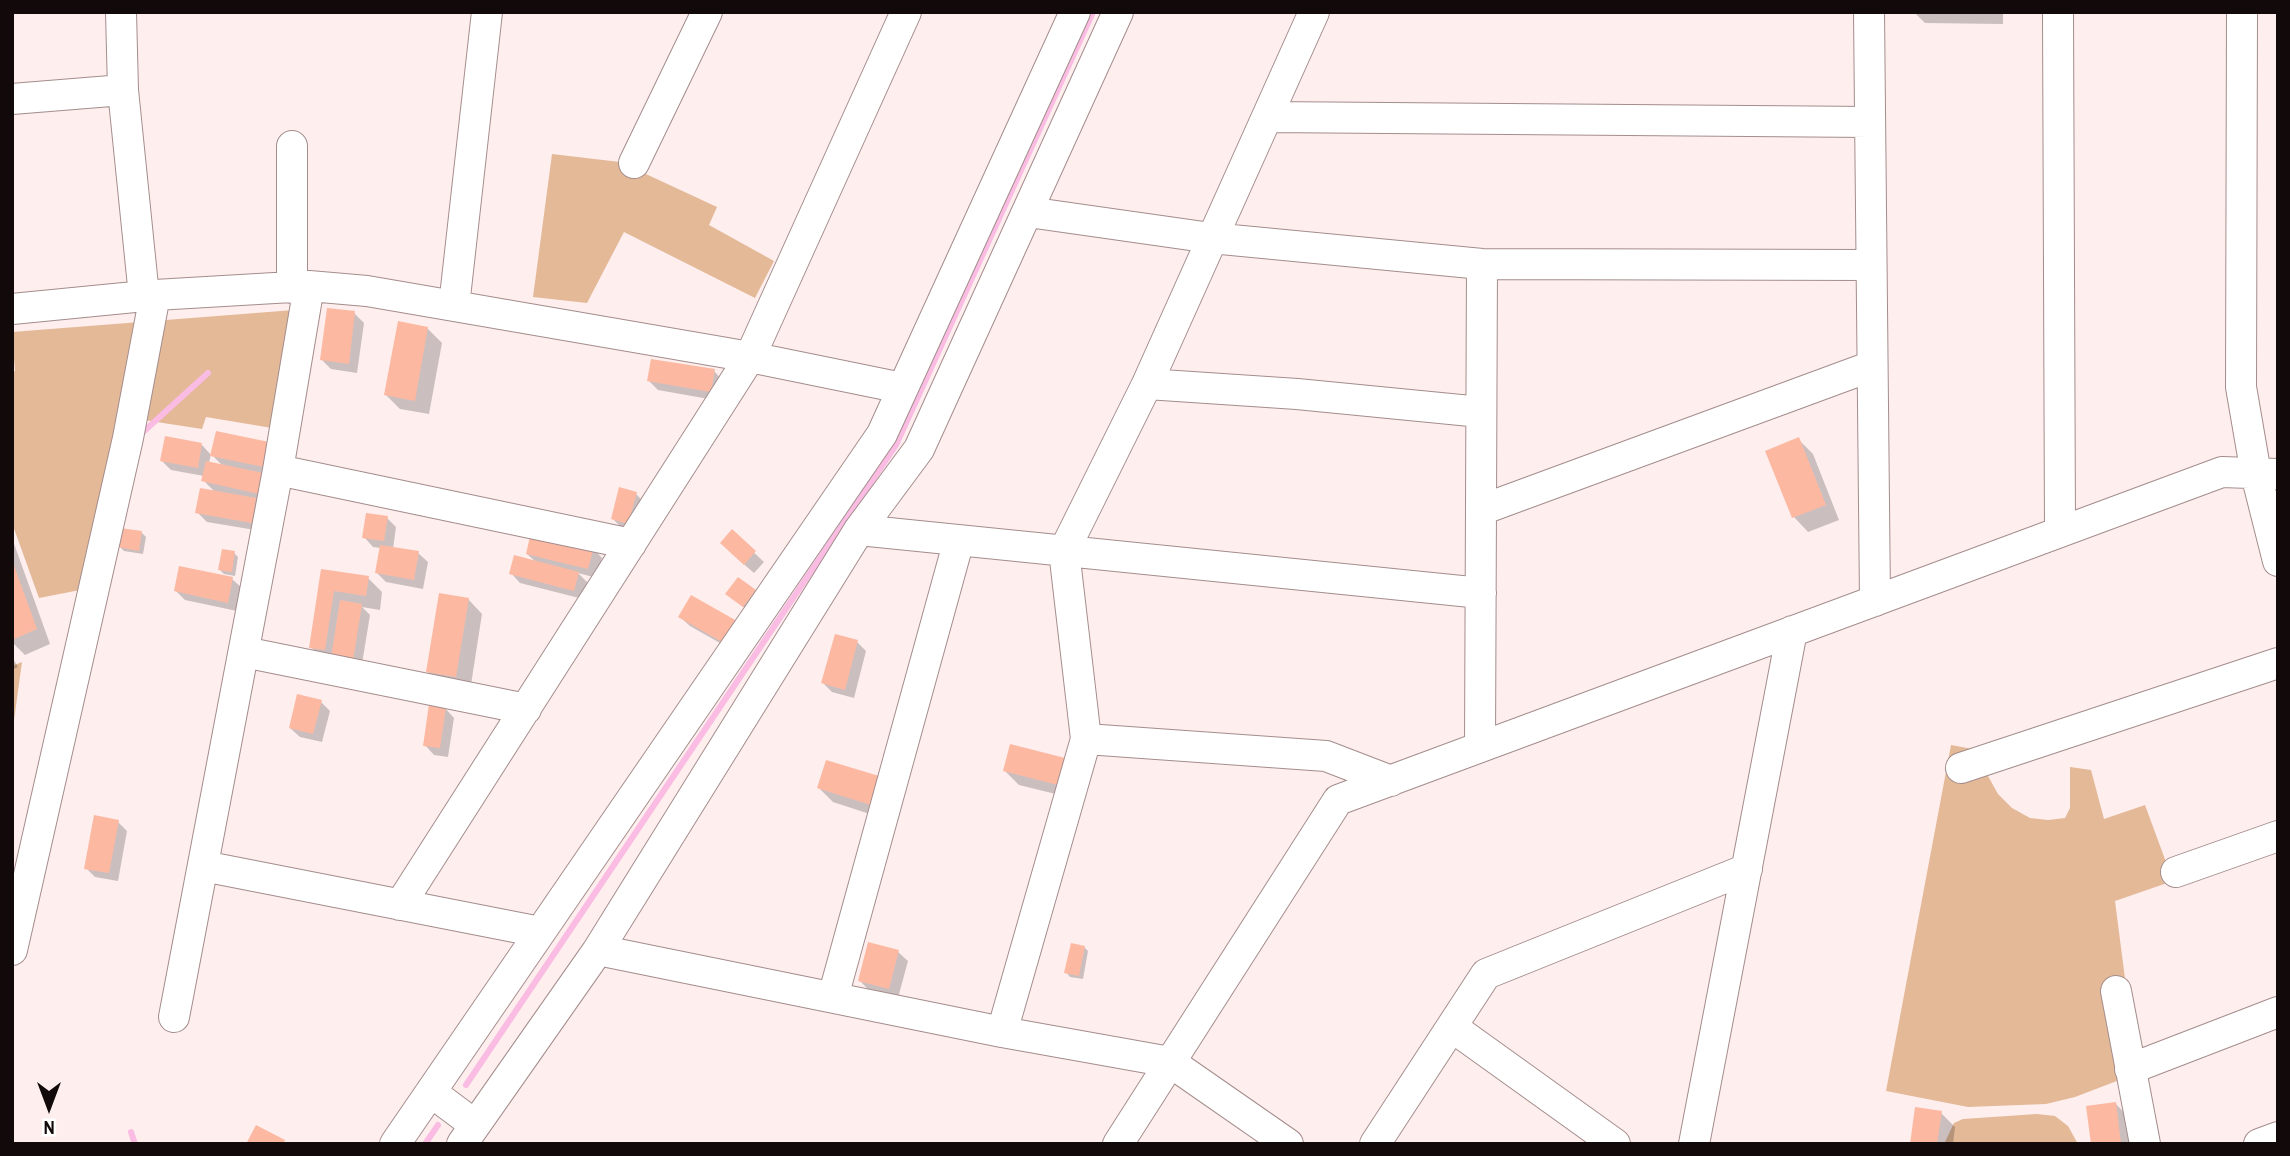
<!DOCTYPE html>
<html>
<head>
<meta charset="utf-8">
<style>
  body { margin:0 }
  #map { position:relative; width:2290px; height:1156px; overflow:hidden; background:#feeeee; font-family:"Archivo Narrow",sans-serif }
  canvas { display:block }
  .frame { position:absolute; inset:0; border:14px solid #120a0a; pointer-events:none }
  .north { position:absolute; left:14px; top:1072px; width:70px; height:70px; -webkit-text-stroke:5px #fff; paint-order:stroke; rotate:180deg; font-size:19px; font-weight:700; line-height:28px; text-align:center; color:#120a0a }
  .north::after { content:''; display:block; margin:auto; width:24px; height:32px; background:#120a0a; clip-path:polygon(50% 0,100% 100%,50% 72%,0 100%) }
</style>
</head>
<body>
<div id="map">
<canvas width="2290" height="1156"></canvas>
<div class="frame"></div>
<div class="north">N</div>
</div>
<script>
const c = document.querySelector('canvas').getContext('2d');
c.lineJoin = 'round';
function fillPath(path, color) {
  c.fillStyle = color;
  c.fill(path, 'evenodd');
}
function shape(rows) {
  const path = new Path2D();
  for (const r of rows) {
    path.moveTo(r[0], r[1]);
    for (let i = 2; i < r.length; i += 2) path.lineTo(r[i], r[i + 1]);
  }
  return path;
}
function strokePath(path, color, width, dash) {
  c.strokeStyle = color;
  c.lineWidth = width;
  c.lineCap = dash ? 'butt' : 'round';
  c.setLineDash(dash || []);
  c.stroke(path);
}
const green = shape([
  [552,154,620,162,717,207,709,225,774,261,755,298,624,232,587,303,533,297],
  [294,310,272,428,206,417,202,429,118,416,80,590,39,598,12,523,12,373,15,371,12,332],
  [22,662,12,735,12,666],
  [1951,745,1973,749,1998,794,2012,808,2030,818,2048,820,2065,818,2070,808,2070,767,2091,770,2104,819,2145,805,2173,881,2115,901,2127,994,2122,1079,2075,1097,2046,1104,1968,1107,1886,1091],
  [2037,1114,2055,1116,2068,1126,2078,1144,1944,1144,1954,1123,1963,1119]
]);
const shadow = shape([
  [1914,12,2028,12,2003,13,2003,24,1925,23],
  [354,313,364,323,357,373,331,369,322,360],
  [427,328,442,343,429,414,400,409,386,395],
  [714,371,723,381,720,401,658,390,649,381],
  [1799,440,1813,454,1839,520,1808,532,1794,517,1768,452],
  [268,443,268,502,255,499,265,509,261,531,207,522,197,512,216,493,203,480,204,476,171,470,162,461,202,445,212,456],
  [211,454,223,466,209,463],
  [636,494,645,503,637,532,622,528,613,519],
  [387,518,396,527,393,549,418,553,428,562,423,589,386,582,377,573,381,548,373,547,364,537],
  [732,532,764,562,754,573,731,553],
  [142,533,146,537,143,554,124,551,120,547],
  [12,538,50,644,25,655,12,642],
  [593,548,602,558,597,578,578,573,588,583,583,599,520,583,511,573,536,562,527,554],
  [234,553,238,557,235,576,224,574,220,570],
  [323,571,368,578,382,592,380,610,362,607,370,615,361,670,325,662,311,647],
  [232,579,242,588,237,611,185,600,176,591],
  [754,591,764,601,753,615,728,594],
  [692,598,741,655,690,626,680,617],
  [468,599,482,614,470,691,442,686,428,672],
  [857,642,866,651,854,698,832,692,823,683],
  [12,657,18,667,12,670],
  [321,702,330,711,322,742,300,737,290,728],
  [445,708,454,718,448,757,434,755,425,745],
  [1011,746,1080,800,1019,785,1005,771],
  [827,762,894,822,833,802,819,788],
  [118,822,127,831,118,881,95,877,86,868],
  [1084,947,1088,951,1083,979,1070,977,1066,972],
  [898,952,908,961,898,998,869,990,860,981],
  [2116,1104,2130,1119,2133,1144,2093,1144],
  [1941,1113,1955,1127,1953,1144,1911,1144]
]);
const stream = shape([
  [142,433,208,373],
  [466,1085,896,445,1093,12],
  [131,1132,135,1144],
  [425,1144,438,1125]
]);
const building = shape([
  [327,308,355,311,349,364,320,360],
  [398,321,428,327,415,401,384,395],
  [651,359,715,369,711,392,647,381],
  [216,431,269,442,264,467,210,456],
  [165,436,202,443,198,468,160,461],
  [1799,437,1826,505,1792,518,1765,451],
  [206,461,263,473,259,494,201,481],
  [619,487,637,492,628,524,611,519],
  [200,488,256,498,252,523,195,513],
  [366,513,388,516,384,541,362,538],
  [120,528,142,531,139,551,118,547],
  [732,529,756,551,744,565,720,543],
  [531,532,594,547,588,569,526,554],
  [380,545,419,551,414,580,375,573],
  [222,549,235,551,232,572,218,570],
  [514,555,579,572,574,591,509,574],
  [12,560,37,629,12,640],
  [179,566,233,577,228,603,174,591],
  [321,569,369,576,366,596,334,591,325,650,309,648],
  [738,577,756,590,743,607,725,594],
  [439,593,469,598,456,677,426,672],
  [691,595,744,625,731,647,678,617],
  [340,600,362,604,353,661,331,658],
  [835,634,858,640,845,690,821,683],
  [297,694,322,700,313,734,289,728],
  [429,704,446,707,440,748,423,746],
  [1010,744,1073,760,1066,787,1003,771],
  [826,760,889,779,880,808,817,788],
  [94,815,119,820,109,873,84,869],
  [868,942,899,950,889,989,858,981],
  [1071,943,1085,946,1079,976,1064,973],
  [2116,1102,2121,1144,2091,1144,2086,1106],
  [1915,1107,1942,1111,1937,1144,1910,1144],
  [256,1125,285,1140,283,1144,246,1144]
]);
const minor = shape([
  [121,12,123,90,144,296],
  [1869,12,1875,601],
  [2058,12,2060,532],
  [2242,12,2241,387,2256,474,2278,561],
  [12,99,123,90],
  [1267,117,1870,122],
  [292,146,292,288],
  [634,163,707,12],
  [1028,212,1211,238,1482,264,1871,265],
  [454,306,487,12],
  [12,309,155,295,309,286,367,291,750,357,902,388],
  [1147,384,1297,394,1481,412],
  [278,470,631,544],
  [1481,510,1872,366],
  [859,530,1481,593],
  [244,652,526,709],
  [1086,739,1326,756,1391,781],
  [1480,746,1482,264],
  [1961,768,2278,663],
  [203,866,540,932],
  [2176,872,2278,836],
  [400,905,750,357,906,12],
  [12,950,128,438,155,295],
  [598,950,1002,1032,1170,1062,1288,1144],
  [2116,991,2145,1144],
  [833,997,959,540],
  [174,1017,278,470,309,286],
  [1452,1027,1615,1144],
  [1002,1032,1086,739,1064,551,1147,384,1314,12],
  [2130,1069,2278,1012],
  [431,1092,475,1125],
  [395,1144,882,434,1075,12],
  [462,1144,598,950,859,530,919,449,1118,12],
  [1118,1144,1338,800,2222,472,2278,474],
  [1375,1144,1486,974,1747,869],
  [1694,1144,1792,631],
  [2259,1144,2278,1137]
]);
fillPath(green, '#e4b998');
fillPath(shadow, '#0003');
strokePath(stream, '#fabce2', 6);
fillPath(building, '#fcb8a1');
strokePath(minor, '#a48d8c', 32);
strokePath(minor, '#fff', 30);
</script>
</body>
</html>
